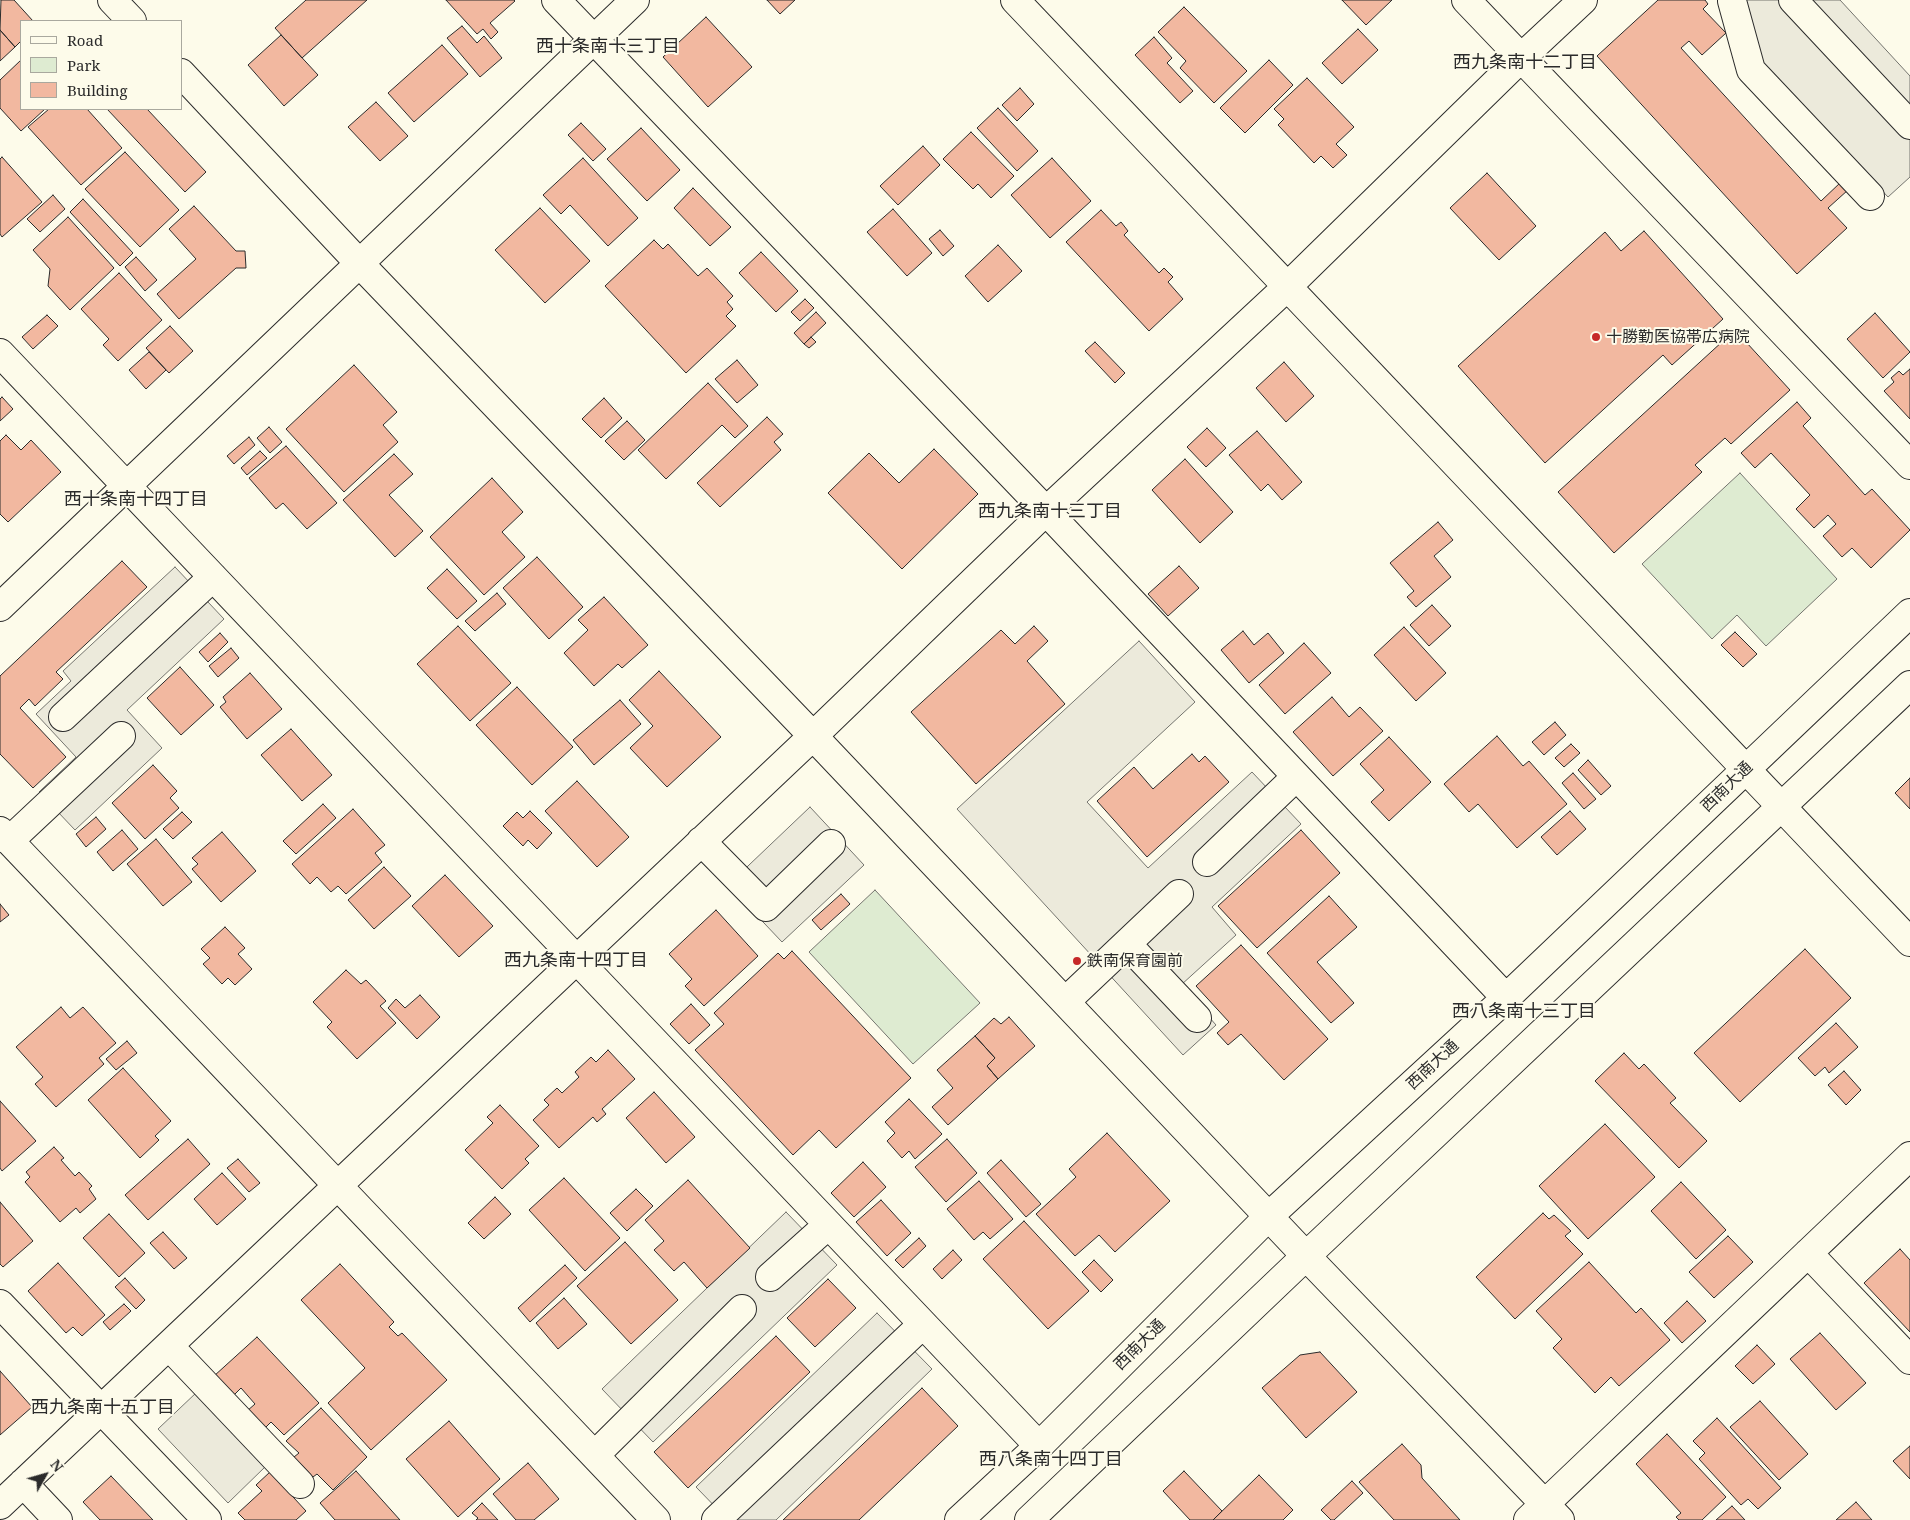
<!DOCTYPE html>
<html>
<head>
<meta charset="utf-8">
<style>
  body { margin:0 }
  #map { position:relative; width:1910px; height:1520px; overflow:hidden; background:#fdfbea; font-family:"Noto Serif",serif }
  canvas { display:block }
  .legend { position:absolute; left:20px; top:20px; width:162px; height:90px; box-sizing:border-box; background:#fdfbea; border:1px solid #a9a89e; margin:0; padding:6px 9px; list-style:none; font-size:15px; color:#2b2b2b }
  .legend li { display:flex; align-items:center; gap:10px; height:25px }
  .legend b { width:25px; border:1px solid #a9a89e }
  .north { position:absolute; left:20px; top:1450px; width:50px; height:50px; -webkit-text-stroke:4px #fdfbea; paint-order:stroke; rotate:52deg; font-size:14px; font-weight:700; line-height:20px; text-align:center; color:#2b2b2b }
  .north::after { content:''; display:block; margin:auto; width:18px; height:22px; background:#2b2b2b; clip-path:polygon(50% 0,100% 100%,50% 72%,0 100%) }
</style>
</head>
<body>
<div id="map">
<canvas width="1910" height="1520"></canvas>
<ul class="legend">
<li><b style="height:6px;background:#fdfbea"></b>Road</li>
<li><b style="height:14px;background:#deebd1"></b>Park</li>
<li><b style="height:14px;background:#f2b8a0"></b>Building</li>
</ul>
<div class="north">N</div>
</div>
<script>
const c = document.querySelector('canvas').getContext('2d');
c.lineJoin = 'round';
function fillPath(path, color) {
  c.fillStyle = color;
  c.fill(path, 'evenodd');
}
function shape(rows) {
  const path = new Path2D();
  for (const r of rows) {
    path.moveTo(r[0], r[1]);
    for (let i = 2; i < r.length; i += 2) path.lineTo(r[i], r[i + 1]);
  }
  return path;
}
function strokePath(path, color, width, dash) {
  c.strokeStyle = color;
  c.lineWidth = width;
  c.lineCap = dash ? 'butt' : 'round';
  c.setLineDash(dash || []);
  c.stroke(path);
}
function drawText(font, color, halo, rows, align = 'center') {
  c.font = font + ' "Noto Serif","Noto Sans JP",serif';
  c.lineWidth = 4;
  c.setLineDash([]);
  c.textBaseline = 'middle';
  c.strokeStyle = halo;
  c.fillStyle = color;
  for (const [text, x, y, turn = 0] of rows) {
    c.save();
    c.translate(x, y);
    c.rotate((+turn || 0) * Math.PI / 180);
    c.textAlign = isNaN(turn) ? turn : align;
    if (halo) c.strokeText(text, 0, 0);
    c.fillText(text, 0, 0);
    c.restore();
  }
}
const green = shape([
  [1740,473,1837,579,1766,646,1737,615,1712,639,1642,564,1740,473],
  [875,890,980,1003,913,1064,809,952,875,890]
]);
const parking = shape([
  [1741,0,1840,0,1910,76,1910,177,1888,197,1758,58,1749,9,1741,0],
  [175,567,224,619,127,710,162,748,75,830,39,792,76,757,36,714,71,681,63,671,175,567],
  [1139,641,1195,702,1087,802,1148,868,1252,772,1301,824,1212,907,1236,935,1181,985,1216,1025,1183,1055,957,809,1139,641],
  [810,807,864,865,782,942,728,885,810,807],
  [786,1212,837,1265,653,1442,602,1389,786,1212],
  [877,1313,932,1369,776,1520,728,1520,696,1487,877,1313],
  [197,1392,266,1466,228,1503,158,1429,197,1392]
]);
const building = shape([
  [1,0,14,0,33,21,21,21,21,41,15,47,0,30,1,0],
  [306,0,367,0,302,58,275,28,306,0],
  [446,0,514,0,515,1,490,23,498,32,491,39,483,29,477,34,446,0],
  [767,0,795,0,780,14,767,0],
  [1342,0,1392,0,1366,25,1342,0],
  [1658,0,1705,0,1708,4,1703,9,1726,33,1702,55,1689,41,1681,48,1821,201,1841,182,1848,190,1828,208,1847,228,1797,274,1597,56,1658,0],
  [1184,7,1247,71,1214,103,1180,68,1186,61,1158,32,1184,7],
  [706,17,752,67,708,107,663,57,706,17],
  [462,26,477,43,484,36,502,58,480,77,447,38,462,26],
  [1358,29,1378,50,1342,84,1322,63,1358,29],
  [0,30,15,47,0,61,0,30],
  [281,35,318,75,284,106,248,65,281,35],
  [1154,37,1172,58,1167,63,1193,91,1180,103,1135,55,1154,37],
  [442,45,468,74,414,122,388,93,442,45],
  [21,60,21,109,45,109,21,131,0,108,0,80,21,60],
  [1269,60,1293,85,1245,133,1220,108,1269,60],
  [1307,78,1354,127,1336,144,1347,155,1333,168,1321,156,1314,163,1278,125,1284,119,1274,109,1307,78],
  [1020,88,1034,104,1017,121,1002,105,1020,88],
  [376,102,408,136,380,161,348,127,376,102],
  [998,108,1038,151,1017,171,977,128,998,108],
  [49,109,87,109,122,148,81,185,28,127,49,109],
  [107,109,147,109,206,172,185,192,107,109],
  [581,123,606,149,593,161,568,135,581,123],
  [641,128,680,170,647,201,607,159,641,128],
  [971,132,1014,176,991,198,978,184,973,189,943,159,971,132],
  [923,146,940,165,898,205,880,186,923,146],
  [125,152,179,210,140,247,85,189,125,152],
  [2,157,42,202,2,237,0,234,0,159,2,157],
  [583,158,638,218,608,246,570,205,561,214,543,195,583,158],
  [1052,158,1091,201,1050,238,1011,195,1052,158],
  [1487,173,1536,226,1499,260,1450,208,1487,173],
  [693,188,731,227,710,246,674,208,693,188],
  [53,195,65,209,40,232,27,219,53,195],
  [83,199,133,253,120,266,70,212,83,199],
  [194,206,236,251,245,251,246,268,236,268,179,319,157,294,196,259,169,229,194,206],
  [540,208,590,261,545,303,495,250,540,208],
  [893,209,932,253,907,276,867,232,893,209],
  [1101,210,1116,226,1121,222,1128,231,1124,235,1159,273,1164,268,1173,277,1168,282,1183,299,1149,331,1066,242,1101,210],
  [68,217,114,268,70,310,48,286,50,269,33,250,68,217],
  [940,230,954,246,943,256,929,239,940,230],
  [1644,231,1723,319,1672,365,1663,355,1545,463,1458,366,1605,232,1621,251,1644,231],
  [654,240,663,249,668,244,698,276,707,268,733,296,727,302,733,309,726,316,736,326,686,373,605,286,654,240],
  [998,245,1022,271,988,302,965,276,998,245],
  [761,252,798,291,776,312,739,273,761,252],
  [136,257,157,280,145,291,125,267,136,257],
  [119,273,162,320,118,361,103,345,109,339,81,309,119,273],
  [805,299,814,308,800,321,791,312,805,299],
  [816,312,826,323,804,344,794,333,816,312],
  [1875,313,1910,352,1883,378,1847,339,1875,313],
  [47,315,58,326,33,349,22,337,47,315],
  [170,326,193,351,169,373,146,348,170,326],
  [1735,330,1790,390,1731,444,1725,438,1695,465,1702,472,1614,553,1558,492,1735,330],
  [811,337,816,342,809,348,804,344,811,337],
  [1095,342,1125,373,1115,383,1085,351,1095,342],
  [149,352,166,370,146,389,129,370,149,352],
  [737,360,758,385,737,403,715,379,737,360],
  [1284,362,1314,396,1286,422,1256,388,1284,362],
  [354,365,397,412,383,425,398,442,344,492,286,429,354,365],
  [1910,369,1910,419,1884,391,1894,382,1891,378,1899,371,1903,375,1910,369],
  [708,383,748,426,735,438,722,425,666,479,638,450,708,383],
  [2,397,13,409,0,421,0,399,2,397],
  [604,398,622,418,601,438,582,419,604,398],
  [1797,402,1811,418,1803,426,1865,495,1872,489,1910,530,1871,568,1852,548,1842,557,1823,536,1836,524,1828,515,1814,528,1796,509,1810,495,1771,453,1755,468,1741,453,1797,402],
  [767,417,783,434,774,442,781,450,720,507,697,483,767,417],
  [627,421,645,440,624,460,605,441,627,421],
  [269,427,282,442,270,453,257,438,269,427],
  [1207,428,1226,448,1206,467,1187,447,1207,428],
  [1257,431,1302,482,1282,500,1268,484,1261,491,1229,455,1257,431],
  [6,435,21,450,31,440,61,472,8,522,0,514,0,441,6,435],
  [249,437,255,445,234,464,227,456,249,437],
  [286,446,337,503,307,529,283,503,276,509,249,478,286,446],
  [934,449,978,494,902,569,828,493,869,453,899,483,934,449],
  [260,451,267,458,247,475,241,468,260,451],
  [394,454,413,474,389,495,423,531,395,557,343,500,394,454],
  [1185,459,1233,512,1200,543,1152,490,1185,459],
  [492,478,523,512,502,532,525,557,484,595,430,537,492,478],
  [1438,522,1453,540,1434,556,1451,577,1416,607,1407,597,1414,591,1390,563,1438,522],
  [537,557,583,607,549,639,503,588,537,557],
  [122,561,147,587,56,672,63,679,35,706,29,699,20,708,66,757,33,788,0,754,0,676,122,561],
  [1179,566,1199,588,1168,616,1148,594,1179,566],
  [447,569,477,601,457,619,427,588,447,569],
  [497,593,506,604,475,631,465,621,497,593],
  [604,597,648,645,622,668,618,664,594,686,564,653,588,630,578,620,604,597],
  [1432,605,1451,626,1429,646,1410,625,1432,605],
  [458,626,511,683,470,721,417,664,458,626],
  [1034,626,1048,641,1027,661,1065,704,976,784,911,712,1001,630,1015,644,1034,626],
  [1404,627,1446,673,1416,701,1374,655,1404,627],
  [1243,631,1254,645,1268,633,1284,653,1249,683,1221,650,1243,631],
  [1735,632,1757,654,1743,667,1721,645,1735,632],
  [220,633,228,642,208,662,199,652,220,633],
  [1304,643,1331,673,1285,714,1259,685,1304,643],
  [231,648,239,658,218,677,209,666,231,648],
  [180,667,214,705,181,735,147,698,180,667],
  [659,671,721,737,667,787,630,748,653,726,629,700,659,671],
  [250,673,282,709,247,739,220,707,226,702,223,697,250,673],
  [517,687,573,747,532,785,476,725,517,687],
  [1332,697,1349,717,1360,707,1383,731,1333,776,1293,732,1332,697],
  [620,700,641,724,594,765,573,740,620,700],
  [1555,722,1566,735,1544,755,1532,742,1555,722],
  [291,729,332,775,302,801,261,755,291,729],
  [1497,736,1523,766,1529,761,1567,804,1517,848,1478,804,1469,812,1444,784,1497,736],
  [1389,737,1431,782,1389,821,1371,802,1384,790,1360,764,1389,737],
  [1571,744,1580,753,1564,767,1555,758,1571,744],
  [1192,754,1199,762,1205,756,1229,782,1147,857,1097,801,1134,767,1153,789,1192,754],
  [1588,760,1611,786,1601,795,1578,770,1588,760],
  [153,765,177,791,170,798,179,808,145,839,112,803,153,765],
  [1573,773,1596,799,1584,809,1562,783,1573,773],
  [1910,778,1910,809,1895,793,1910,778],
  [577,781,629,837,597,867,545,811,577,781],
  [323,804,336,818,296,854,283,841,323,804],
  [353,809,385,845,375,853,382,862,346,894,338,886,331,892,317,877,310,884,292,864,353,809],
  [530,811,552,833,537,849,528,840,523,846,503,826,517,812,523,818,530,811],
  [1570,811,1586,829,1557,855,1541,837,1570,811],
  [182,812,192,822,173,839,163,829,182,812],
  [96,817,106,829,86,847,76,834,96,817],
  [122,830,138,849,113,871,97,852,122,830],
  [1301,830,1340,873,1257,948,1218,906,1301,830],
  [222,832,256,871,221,902,192,869,198,864,192,858,222,832],
  [156,839,192,882,163,906,127,864,156,839],
  [384,867,411,896,374,929,348,900,384,867],
  [445,875,493,926,459,957,412,906,445,875],
  [841,894,850,904,821,930,812,920,841,894],
  [1329,896,1357,927,1317,962,1354,1003,1331,1023,1267,953,1329,896],
  [0,904,9,915,0,922,0,904],
  [716,910,758,956,704,1006,685,986,692,979,669,954,716,910],
  [225,927,245,948,238,954,252,969,235,985,228,978,222,984,203,964,210,958,201,949,225,927],
  [1241,945,1328,1039,1284,1080,1241,1034,1228,1045,1217,1033,1229,1022,1196,986,1241,945],
  [1805,949,1851,998,1740,1102,1694,1053,1805,949],
  [792,951,911,1078,836,1148,819,1130,793,1155,695,1050,724,1024,714,1013,778,953,784,959,792,951],
  [346,970,361,984,366,980,386,1001,380,1006,396,1023,357,1059,327,1027,332,1022,313,1002,346,970],
  [420,995,440,1017,417,1039,388,1008,396,999,405,1008,420,995],
  [691,1004,710,1025,689,1044,670,1024,691,1004],
  [61,1007,70,1018,83,1007,116,1043,99,1058,104,1064,56,1107,35,1084,43,1077,16,1047,61,1007],
  [1009,1017,1035,1046,998,1079,987,1066,995,1058,975,1036,994,1018,1001,1024,1009,1017],
  [1836,1023,1858,1047,1829,1073,1825,1067,1815,1076,1798,1058,1836,1023],
  [975,1036,995,1058,987,1066,998,1079,948,1125,932,1107,953,1088,937,1070,975,1036],
  [127,1041,137,1053,116,1070,106,1059,127,1041],
  [608,1050,635,1079,602,1109,606,1114,597,1122,593,1117,559,1148,533,1120,549,1105,544,1100,557,1088,562,1093,579,1077,575,1072,591,1057,596,1062,608,1050],
  [1624,1053,1639,1069,1644,1064,1676,1098,1670,1103,1707,1141,1679,1168,1595,1081,1624,1053],
  [123,1068,171,1121,155,1136,159,1140,140,1158,88,1100,123,1068],
  [1844,1071,1861,1090,1846,1105,1828,1085,1844,1071],
  [654,1092,695,1137,666,1163,626,1118,654,1092],
  [909,1099,942,1134,915,1159,909,1151,902,1158,887,1141,895,1133,885,1122,909,1099],
  [0,1101,36,1141,2,1171,0,1168,0,1101],
  [500,1105,539,1146,525,1159,529,1163,502,1189,465,1150,493,1123,487,1117,500,1105],
  [1605,1124,1655,1177,1588,1239,1539,1186,1605,1124],
  [1107,1133,1170,1201,1115,1252,1099,1235,1075,1256,1036,1214,1076,1177,1069,1169,1107,1133],
  [188,1139,210,1164,148,1220,125,1195,188,1139],
  [947,1139,977,1173,946,1202,915,1167,947,1139],
  [54,1147,64,1158,61,1160,75,1176,79,1172,92,1186,89,1189,96,1199,80,1213,76,1208,60,1222,25,1182,30,1177,26,1172,54,1147],
  [238,1159,260,1183,249,1192,227,1168,238,1159],
  [1001,1160,1041,1204,1026,1217,987,1173,1001,1160],
  [863,1162,886,1187,854,1217,831,1193,863,1162],
  [222,1173,246,1199,217,1225,194,1199,222,1173],
  [564,1178,620,1238,585,1271,529,1210,564,1178],
  [688,1180,750,1248,707,1288,684,1262,674,1271,654,1250,664,1241,645,1220,688,1180],
  [979,1181,1013,1219,990,1239,983,1232,974,1240,947,1209,979,1181],
  [1681,1182,1726,1230,1696,1259,1651,1211,1681,1182],
  [636,1189,653,1206,627,1231,610,1213,636,1189],
  [495,1197,511,1214,484,1239,468,1223,495,1197],
  [881,1200,911,1233,887,1256,856,1222,881,1200],
  [0,1202,33,1241,3,1267,0,1264,0,1202],
  [1543,1213,1549,1219,1554,1215,1571,1231,1565,1236,1583,1254,1515,1319,1476,1277,1543,1213],
  [109,1214,145,1253,119,1277,83,1238,109,1214],
  [1024,1221,1089,1291,1048,1329,983,1259,1024,1221],
  [163,1232,187,1258,174,1269,150,1243,163,1232],
  [1728,1236,1753,1262,1714,1298,1689,1272,1728,1236],
  [919,1238,926,1246,903,1268,895,1260,919,1238],
  [625,1242,678,1300,631,1344,577,1286,625,1242],
  [1900,1249,1910,1260,1910,1332,1864,1283,1900,1249],
  [953,1250,962,1260,942,1279,933,1269,953,1250],
  [1094,1260,1113,1280,1101,1292,1082,1272,1094,1260],
  [1589,1262,1636,1313,1641,1308,1670,1340,1619,1386,1611,1377,1595,1393,1553,1348,1562,1339,1536,1311,1589,1262],
  [58,1263,105,1315,82,1336,73,1327,66,1333,28,1291,58,1263],
  [340,1264,394,1322,389,1327,398,1336,402,1333,447,1380,371,1450,328,1403,365,1368,301,1300,340,1264],
  [565,1265,577,1278,530,1322,518,1308,565,1265],
  [125,1278,145,1300,136,1309,115,1287,125,1278],
  [828,1279,856,1308,815,1347,787,1318,828,1279],
  [564,1298,587,1324,558,1349,536,1323,564,1298],
  [1687,1301,1706,1321,1682,1343,1664,1323,1687,1301],
  [124,1304,131,1311,110,1330,103,1322,124,1304],
  [1820,1333,1866,1383,1836,1410,1790,1359,1820,1333],
  [776,1336,810,1372,688,1488,654,1452,776,1336],
  [257,1337,319,1403,284,1435,271,1422,263,1430,247,1411,255,1404,241,1388,233,1396,214,1376,257,1337],
  [1757,1345,1775,1364,1753,1384,1735,1366,1757,1345],
  [1320,1352,1357,1392,1306,1438,1262,1388,1300,1355,1320,1352],
  [0,1371,32,1407,0,1435,0,1371],
  [922,1388,958,1426,859,1520,783,1520,922,1388],
  [1760,1401,1808,1454,1779,1480,1730,1427,1760,1401],
  [321,1408,367,1457,333,1490,317,1474,313,1477,294,1457,299,1453,286,1441,321,1408],
  [1717,1418,1781,1488,1758,1509,1748,1499,1741,1505,1699,1459,1705,1453,1693,1441,1717,1418],
  [449,1421,500,1479,458,1517,406,1459,449,1421],
  [1667,1434,1726,1497,1702,1520,1679,1520,1676,1517,1681,1513,1636,1464,1667,1434],
  [1402,1444,1421,1465,1422,1478,1460,1520,1394,1520,1359,1482,1402,1444],
  [1910,1446,1910,1479,1893,1461,1910,1446],
  [528,1463,559,1499,534,1520,516,1520,493,1494,528,1463],
  [356,1471,400,1520,335,1520,320,1503,356,1471],
  [1184,1471,1222,1511,1213,1520,1190,1520,1163,1491,1184,1471],
  [270,1472,306,1511,296,1520,245,1520,238,1513,262,1491,256,1485,270,1472],
  [1259,1475,1293,1510,1283,1520,1213,1520,1259,1475],
  [111,1476,153,1520,100,1520,83,1502,111,1476],
  [1352,1481,1363,1493,1334,1520,1331,1520,1321,1510,1352,1481],
  [1856,1502,1872,1520,1836,1520,1856,1502],
  [482,1503,498,1520,476,1520,478,1518,472,1513,482,1503],
  [1732,1506,1745,1520,1716,1520,1732,1506]
]);
const minor = shape([
  [112,0,132,21],
  [556,0,1046,511,1506,998],
  [1015,0,1910,942],
  [1466,0,1910,465],
  [1793,0,1910,125],
  [1732,1,1751,70,1870,196],
  [181,73,360,264,813,736,1306,1256,1560,1520],
  [0,353,1039,1446],
  [0,607,635,0],
  [63,717,213,577],
  [0,831,656,1520],
  [9,841,121,736],
  [701,841,766,907,831,844],
  [1207,862,1296,777],
  [1127,944,1197,1018],
  [1066,1001,1179,894],
  [1808,1253,1910,1360],
  [770,1277,828,1225],
  [0,1304,207,1520],
  [169,1346,300,1484],
  [595,1455,742,1309],
  [23,1483,58,1520],
  [0,1505,813,736,1046,511,1288,286,1522,57,1583,0],
  [716,1520,923,1324],
  [959,1520,1039,1446,1269,1216,1506,998,1910,613],
  [1029,1520,1306,1256,1910,685],
  [1528,1520,1910,1156]
]);
const markers = [
  [1596,337,5,"#c62828"],
  [1077,961,5,"#c62828"]
];
const poiNames = [
  ["十勝勤医協帯広病院",1606,337],
  ["鉄南保育園前",1087,961]
];
const streetNames = [
  ["西南大通",1727,787,-44],
  ["西南大通",1433,1065,-43],
  ["西南大通",1140,1345,-45]
];
const neighbourhoodNames = [
  ["西十条南十三丁目",608,47],
  ["西九条南十二丁目",1525,63],
  ["西十条南十四丁目",136,500],
  ["西九条南十三丁目",1050,512],
  ["西九条南十四丁目",576,961],
  ["西八条南十三丁目",1524,1012],
  ["西九条南十五丁目",103,1408],
  ["西八条南十四丁目",1051,1460]
];
fillPath(green, '#deebd1');
strokePath(green, '#74746e', 1);
fillPath(parking, '#eceadb');
strokePath(parking, '#74746e', 1);
fillPath(building, '#f2b8a0');
strokePath(building, '#2b2b2b', 1);
strokePath(minor, '#2b2b2b', 30);
strokePath(minor, '#fdfbea', 28);
for (const [x, y, r, color] of markers) {
  const dot = new Path2D();
  dot.arc(x, y, r, 0, 2 * Math.PI);
  c.fillStyle = color;
  c.fill(dot);
  strokePath(dot, '#fdfbea', 2);
}
drawText('16px', '#2b2b2b', '#fdfbea', poiNames, 'left');
drawText('16px', '#2b2b2b', '#fdfbea', streetNames);
drawText('18px', '#2b2b2b', '#fdfbea', neighbourhoodNames);
</script>
</body>
</html>
